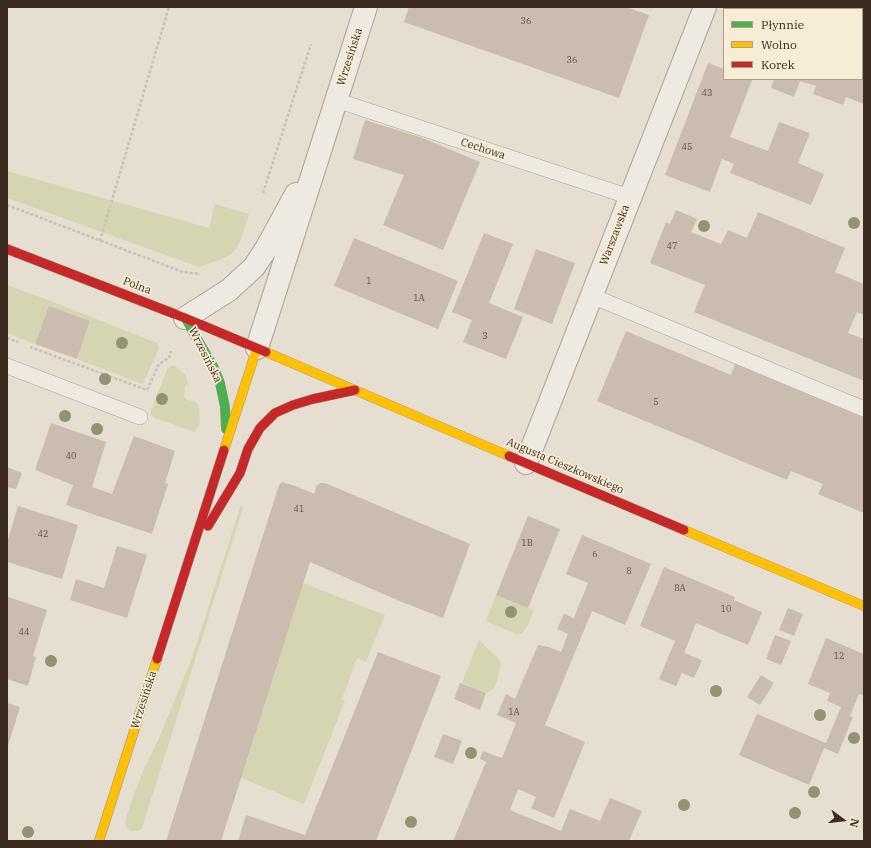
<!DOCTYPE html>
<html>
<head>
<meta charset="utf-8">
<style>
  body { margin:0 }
  #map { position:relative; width:871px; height:848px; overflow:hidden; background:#e6ded0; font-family:"IBM Plex Serif",serif }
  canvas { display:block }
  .frame { position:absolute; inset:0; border:8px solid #3b2c1f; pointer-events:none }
  .legend { position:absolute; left:723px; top:8px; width:140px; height:72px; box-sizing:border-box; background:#f7ecd5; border:1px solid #ac9f8c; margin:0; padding:5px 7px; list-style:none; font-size:12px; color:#3b2c1f }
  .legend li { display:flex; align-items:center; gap:8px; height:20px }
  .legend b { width:20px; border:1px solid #ac9f8c }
  .north { position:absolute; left:823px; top:800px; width:40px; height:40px; -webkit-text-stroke:3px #f7ecd5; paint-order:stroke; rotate:105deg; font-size:11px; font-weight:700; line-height:16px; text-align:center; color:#3b2c1f }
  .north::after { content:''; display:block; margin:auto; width:14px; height:18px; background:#3b2c1f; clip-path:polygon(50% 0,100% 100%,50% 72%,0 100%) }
</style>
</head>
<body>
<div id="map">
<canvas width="871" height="848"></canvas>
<div class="frame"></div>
<ul class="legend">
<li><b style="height:5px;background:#4caf50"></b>Płynnie</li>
<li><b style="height:5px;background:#ffc107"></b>Wolno</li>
<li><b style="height:5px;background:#c62828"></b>Korek</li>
</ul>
<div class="north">N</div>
</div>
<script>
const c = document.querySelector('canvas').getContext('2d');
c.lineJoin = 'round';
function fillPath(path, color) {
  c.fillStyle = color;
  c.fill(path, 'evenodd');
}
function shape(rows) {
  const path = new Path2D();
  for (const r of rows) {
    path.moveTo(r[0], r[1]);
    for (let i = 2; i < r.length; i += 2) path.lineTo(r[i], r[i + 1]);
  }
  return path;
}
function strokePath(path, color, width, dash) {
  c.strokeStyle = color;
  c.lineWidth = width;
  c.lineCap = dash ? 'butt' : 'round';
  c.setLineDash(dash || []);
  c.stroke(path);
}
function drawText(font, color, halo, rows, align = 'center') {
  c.font = font + ' "IBM Plex Serif",serif';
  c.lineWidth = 3.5;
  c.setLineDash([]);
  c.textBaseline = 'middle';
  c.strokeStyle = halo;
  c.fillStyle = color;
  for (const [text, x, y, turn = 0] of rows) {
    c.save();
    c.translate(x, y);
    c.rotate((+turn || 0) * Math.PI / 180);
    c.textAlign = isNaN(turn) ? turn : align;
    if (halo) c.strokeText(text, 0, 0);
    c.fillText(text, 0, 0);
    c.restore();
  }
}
const green = shape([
  [7,171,209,228,215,204,249,214,241,240,236,249,231,254,222,259,199,267,7,198],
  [7,285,48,300,157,343,159,348,143,384,77,359,90,321,49,306,35,344,7,333],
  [170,366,175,366,185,374,188,382,185,387,184,397,188,400,196,402,199,407,200,422,199,426,194,432,155,418,151,415,151,410,167,370],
  [241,505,243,508,142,828,138,831,131,831,126,827,125,822,131,802,143,771,160,736,192,658],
  [303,583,385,615,366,662,357,658,342,699,345,701,304,804,241,778],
  [496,595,534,610,528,625,522,634,516,634,486,621],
  [479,640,498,658,501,663,497,682,492,690,486,693,462,683]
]);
const building = shape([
  [409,7,626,7,649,15,619,98,404,22],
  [708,63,724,69,724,79,752,80,730,137,768,151,779,122,810,133,798,163,824,174,811,205,730,173,734,164,722,159,710,192,665,175],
  [862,69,864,70,864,104,846,97,843,105,813,94,816,86,800,81,794,97,771,88,774,79,862,79],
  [365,120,420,137,480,162,443,250,383,225,404,175,353,159],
  [676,210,697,219,691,232,721,244,728,230,747,238,758,212,845,248,835,272,864,284,864,315,857,312,848,333,864,339,864,381,694,312,705,285,650,263,666,222,670,224],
  [484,233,513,244,489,303,523,317,506,359,463,342,472,320,452,312],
  [354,238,458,281,438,329,334,286],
  [536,249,575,263,552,324,514,309],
  [49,306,90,321,77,359,35,344],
  [626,331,731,375,735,364,864,418,864,513,818,494,823,484,791,471,787,480,597,401],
  [51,423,106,442,92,487,112,494,134,436,175,451,165,483,168,484,152,534,66,505,73,485,35,470],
  [7,467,22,473,16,489,7,487],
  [282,482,298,487,314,494,317,485,321,483,325,483,470,544,443,618,397,600,310,562,221,841,166,841,279,485],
  [18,506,78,525,62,579,7,562,7,543],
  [528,516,560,529,528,608,496,595],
  [582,535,651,564,625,625,592,611,545,725,585,742,554,818,531,808,536,797,518,789,510,810,561,831,570,809,600,821,610,798,642,811,629,841,453,841,486,762,480,759,483,751,502,758,516,723,497,715,506,694,515,699,538,645,549,647,561,652,568,634,557,629,564,614,574,618,588,583,566,574],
  [117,546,147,555,127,618,70,600,76,579,104,588],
  [664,567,735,597,734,600,762,612,748,645,696,623,684,653,702,660,694,678,682,673,676,686,659,679,675,641,640,626],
  [8,597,47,610,33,656,36,657,28,686,7,679],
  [788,608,803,614,794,636,779,630],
  [775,635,791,641,781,665,766,659],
  [826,638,864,654,864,696,859,694,850,716,853,717,838,754,824,748,809,785,739,755,757,714,826,743,841,707,827,701,830,693,808,684],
  [378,652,441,676,376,841,238,841,246,815,305,835],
  [761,675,774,683,760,705,747,697],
  [460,683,486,693,480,710,454,699],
  [7,703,20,707,7,749],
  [443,734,462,741,453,764,434,757]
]);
const path = shape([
  [263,193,311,44],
  [7,205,183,272,200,274],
  [100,241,169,7],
  [7,338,18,342],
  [30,347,147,390,159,364,169,358,171,351]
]);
const lane = shape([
  [336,100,630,197],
  [592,296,864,409],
  [7,366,140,417]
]);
const street = shape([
  [185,318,229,290,254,267,266,249,296,194],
  [257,348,366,7],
  [526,463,705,7]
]);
const fast = shape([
  [185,318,214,368,220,383,225,407,226,429]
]);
const slow = shape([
  [266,352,509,456],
  [224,450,257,348],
  [684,530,864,606],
  [99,841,157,659]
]);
const jam = shape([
  [7,249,185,318,266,352],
  [509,456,684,530],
  [208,526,240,473,248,449,260,428,275,413,293,405,313,399,355,390],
  [157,659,224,450]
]);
const trees = [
  [854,223],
  [704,226],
  [122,343],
  [105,379],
  [162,399],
  [65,416],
  [97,429],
  [511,612],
  [51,661],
  [716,691],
  [820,715],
  [854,738],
  [471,753],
  [814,792],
  [684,805],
  [795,813],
  [411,822],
  [28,832]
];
const numberNames = [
  ["36",526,21],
  ["36",572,60],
  ["43",707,93],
  ["45",687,147],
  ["47",672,246],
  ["1",369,281],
  ["1A",419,298],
  ["3",485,336],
  ["5",656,402],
  ["40",71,456],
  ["41",299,509],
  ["42",43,534],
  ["1B",527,543],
  ["6",595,554],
  ["8",629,571],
  ["8A",680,588],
  ["10",726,609],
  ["44",24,632],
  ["12",839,656],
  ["1A",514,712]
];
const streetNames = [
  ["Wrzesińska",350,57,-72],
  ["Cechowa",483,149,18],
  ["Warszawska",615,235,-69],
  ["Polna",137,286,21],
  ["Wrzesińska",205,355,63],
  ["Augusta Cieszkowskiego",565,466,23],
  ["Wrzesińska",144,700,-72]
];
fillPath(green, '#d6d5b2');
fillPath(building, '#cabdb0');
strokePath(lane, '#aca498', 16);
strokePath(street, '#aca498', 24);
strokePath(fast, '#9b9388', 10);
strokePath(slow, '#9b9388', 10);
strokePath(jam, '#9b9388', 10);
strokePath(path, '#c7c1b8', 2.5, [3, 2]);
strokePath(lane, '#eeeae1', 15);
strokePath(street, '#eeeae1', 22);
strokePath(fast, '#4caf50', 9);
strokePath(slow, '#ffc107', 9);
strokePath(jam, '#c62828', 9);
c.fillStyle = '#919472';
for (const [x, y] of trees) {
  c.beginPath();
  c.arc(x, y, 6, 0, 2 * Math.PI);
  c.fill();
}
drawText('9px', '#5f5043', null, numberNames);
drawText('11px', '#3b2c1f', '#f7ecd5', streetNames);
</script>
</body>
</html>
